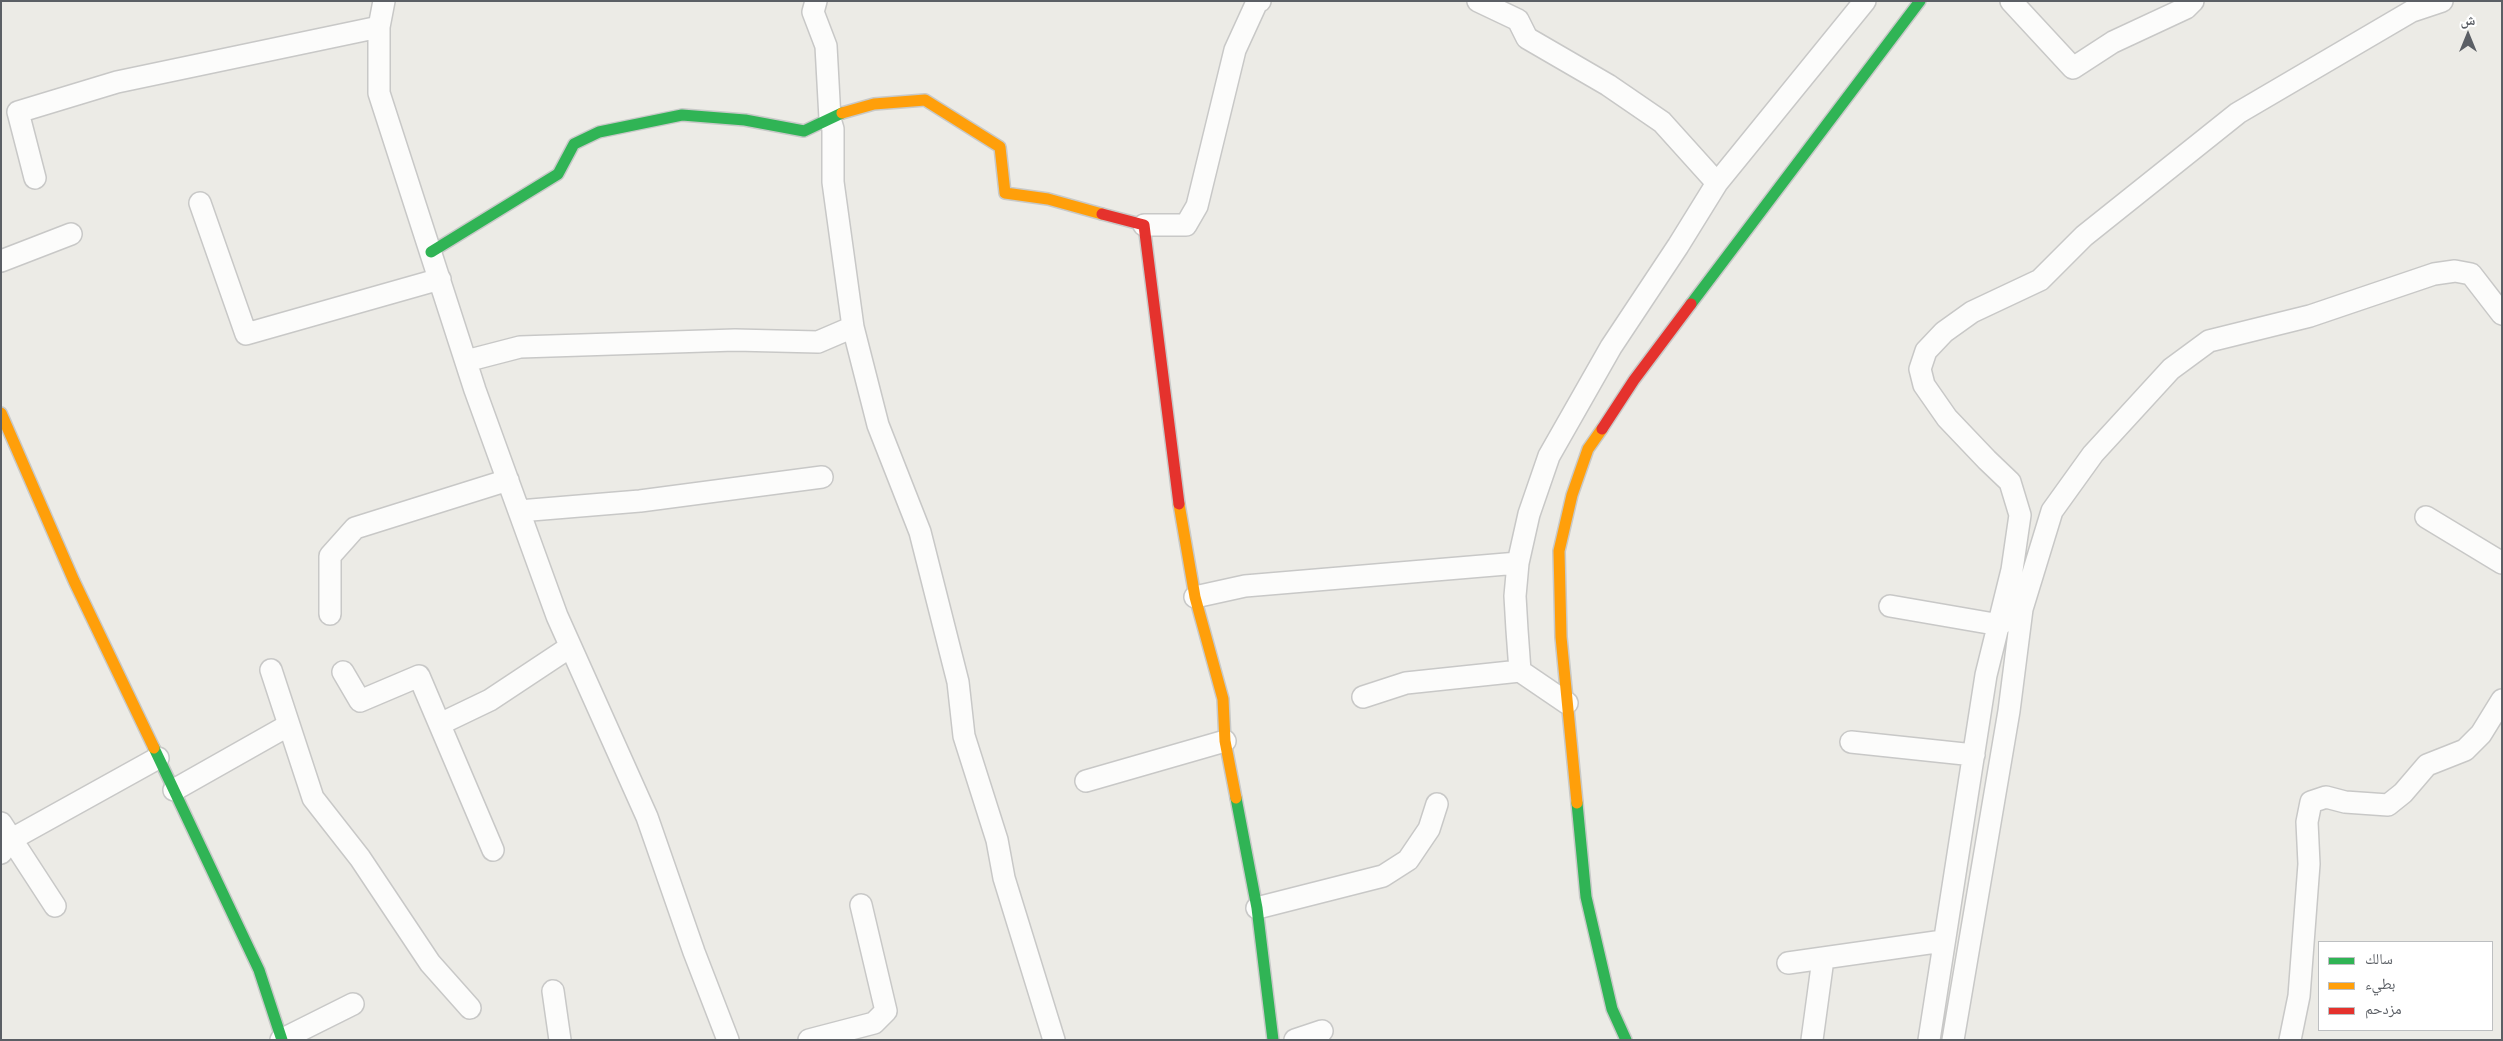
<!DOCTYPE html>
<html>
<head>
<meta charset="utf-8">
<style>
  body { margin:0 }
  #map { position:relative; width:2503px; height:1041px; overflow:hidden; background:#ecebe6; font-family:"Titillium Web","Noto Naskh Arabic",sans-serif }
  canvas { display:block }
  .frame { position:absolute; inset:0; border:2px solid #5b5f65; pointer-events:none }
  .legend { position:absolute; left:2318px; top:941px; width:175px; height:90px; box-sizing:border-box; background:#fff; border:1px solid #bdbfc1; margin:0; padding:6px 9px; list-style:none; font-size:15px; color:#5b5f65 }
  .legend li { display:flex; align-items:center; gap:10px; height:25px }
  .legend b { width:25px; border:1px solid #bdbfc1 }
  .north { position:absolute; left:2443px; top:10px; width:50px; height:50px; -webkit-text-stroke:4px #fff; paint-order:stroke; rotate:0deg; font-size:14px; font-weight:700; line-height:20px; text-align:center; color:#5b5f65 }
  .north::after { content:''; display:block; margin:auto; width:18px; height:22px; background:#5b5f65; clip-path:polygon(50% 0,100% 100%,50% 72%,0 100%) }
</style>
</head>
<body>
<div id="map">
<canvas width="2503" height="1041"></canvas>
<div class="frame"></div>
<ul class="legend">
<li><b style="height:6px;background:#30b455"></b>سالك</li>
<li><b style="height:6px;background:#ff9f0a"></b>بطيء</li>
<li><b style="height:6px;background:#e5322d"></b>مزدحم</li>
</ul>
<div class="north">ش</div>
</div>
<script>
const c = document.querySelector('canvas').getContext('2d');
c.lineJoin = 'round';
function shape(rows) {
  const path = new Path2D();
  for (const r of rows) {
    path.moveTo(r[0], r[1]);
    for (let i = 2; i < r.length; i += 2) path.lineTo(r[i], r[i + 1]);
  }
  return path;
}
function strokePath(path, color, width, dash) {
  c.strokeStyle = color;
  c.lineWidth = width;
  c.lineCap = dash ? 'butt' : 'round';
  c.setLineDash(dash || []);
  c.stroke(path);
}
const street = shape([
  [384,1,379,27,379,93,475,390,557,616,647,817,694,952,728,1040],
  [816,1,813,12,826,46,830,119,833,129,833,182,853,327,878,425,920,532,958,682,964,736,997,840,1004,878,1054,1040],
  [1478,1,1518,20,1527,38,1608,85,1662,122,1717,183],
  [2011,1,2073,68,2113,42,2186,8,2193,1],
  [35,178,18,112,117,82,379,27],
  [200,203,246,334,440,279],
  [1144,225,1186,225,1197,206,1235,50,1257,2,1260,1],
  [1,261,71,234],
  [466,361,520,347,735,340,818,342,853,327],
  [519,511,640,501,822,477],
  [2426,517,2502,563],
  [1195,597,1245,586,1518,563],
  [1890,606,2000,625],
  [330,614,330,556,355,528,508,480],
  [271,670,313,798,360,858,430,963,470,1008],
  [343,672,360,701,419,676,493,850],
  [1363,697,1406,683,1520,671],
  [1567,703,1520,671,1517,630,1515,596,1518,563,1529,514,1549,456,1611,347,1678,246,1717,183,1865,1],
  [440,724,490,700,570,647],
  [1851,742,1974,755],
  [1086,781,1225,741],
  [174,790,289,725],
  [1,823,55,906],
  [1,853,12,839,158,758],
  [1257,908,1383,876,1408,860,1429,829,1437,804],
  [1788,963,1943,941],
  [553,991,560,1040],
  [281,1040,353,1004],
  [809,1040,874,1023,886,1011,861,905],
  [1295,1040,1322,1031],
  [1812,1040,1823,959],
  [1929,1040,1986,675,2012,570,2020,515,2010,482,1987,460,1947,418,1924,385,1920,369,1926,351,1944,332,1972,312,2040,280,2084,236,2238,113,2412,11,2442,1],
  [1953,1040,2009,711,2022,609,2052,511,2093,454,2171,369,2209,341,2310,316,2434,274,2455,271,2471,274,2502,314],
  [2290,1040,2299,996,2309,864,2307,822,2311,802,2326,797,2345,802,2388,805,2403,793,2427,765,2465,750,2481,734,2502,700]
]);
const fast = shape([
  [431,252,558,174,574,144,599,132,682,115,745,120,804,131,842,113],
  [1691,304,1920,1],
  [154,748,259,970,282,1040],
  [1236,798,1257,908,1273,1040],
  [1577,803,1586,897,1612,1009,1626,1040]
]);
const slow = shape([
  [842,113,874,104,925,100,1000,147,1005,193,1048,199,1102,214],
  [1,413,74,581,154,748],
  [1179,504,1195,597,1223,699,1225,741,1236,798],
  [1577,803,1561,637,1559,551,1572,495,1588,449,1602,429]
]);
const jam = shape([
  [1102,214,1144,225,1179,504],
  [1602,429,1634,380,1691,304]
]);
strokePath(street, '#c8c8c7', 24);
strokePath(fast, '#c8c9c8', 14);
strokePath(slow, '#c8c9c8', 14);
strokePath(jam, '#c8c9c8', 14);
strokePath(street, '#fcfcfb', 21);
strokePath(fast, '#30b455', 11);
strokePath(slow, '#ff9f0a', 11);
strokePath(jam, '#e5322d', 11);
</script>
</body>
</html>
